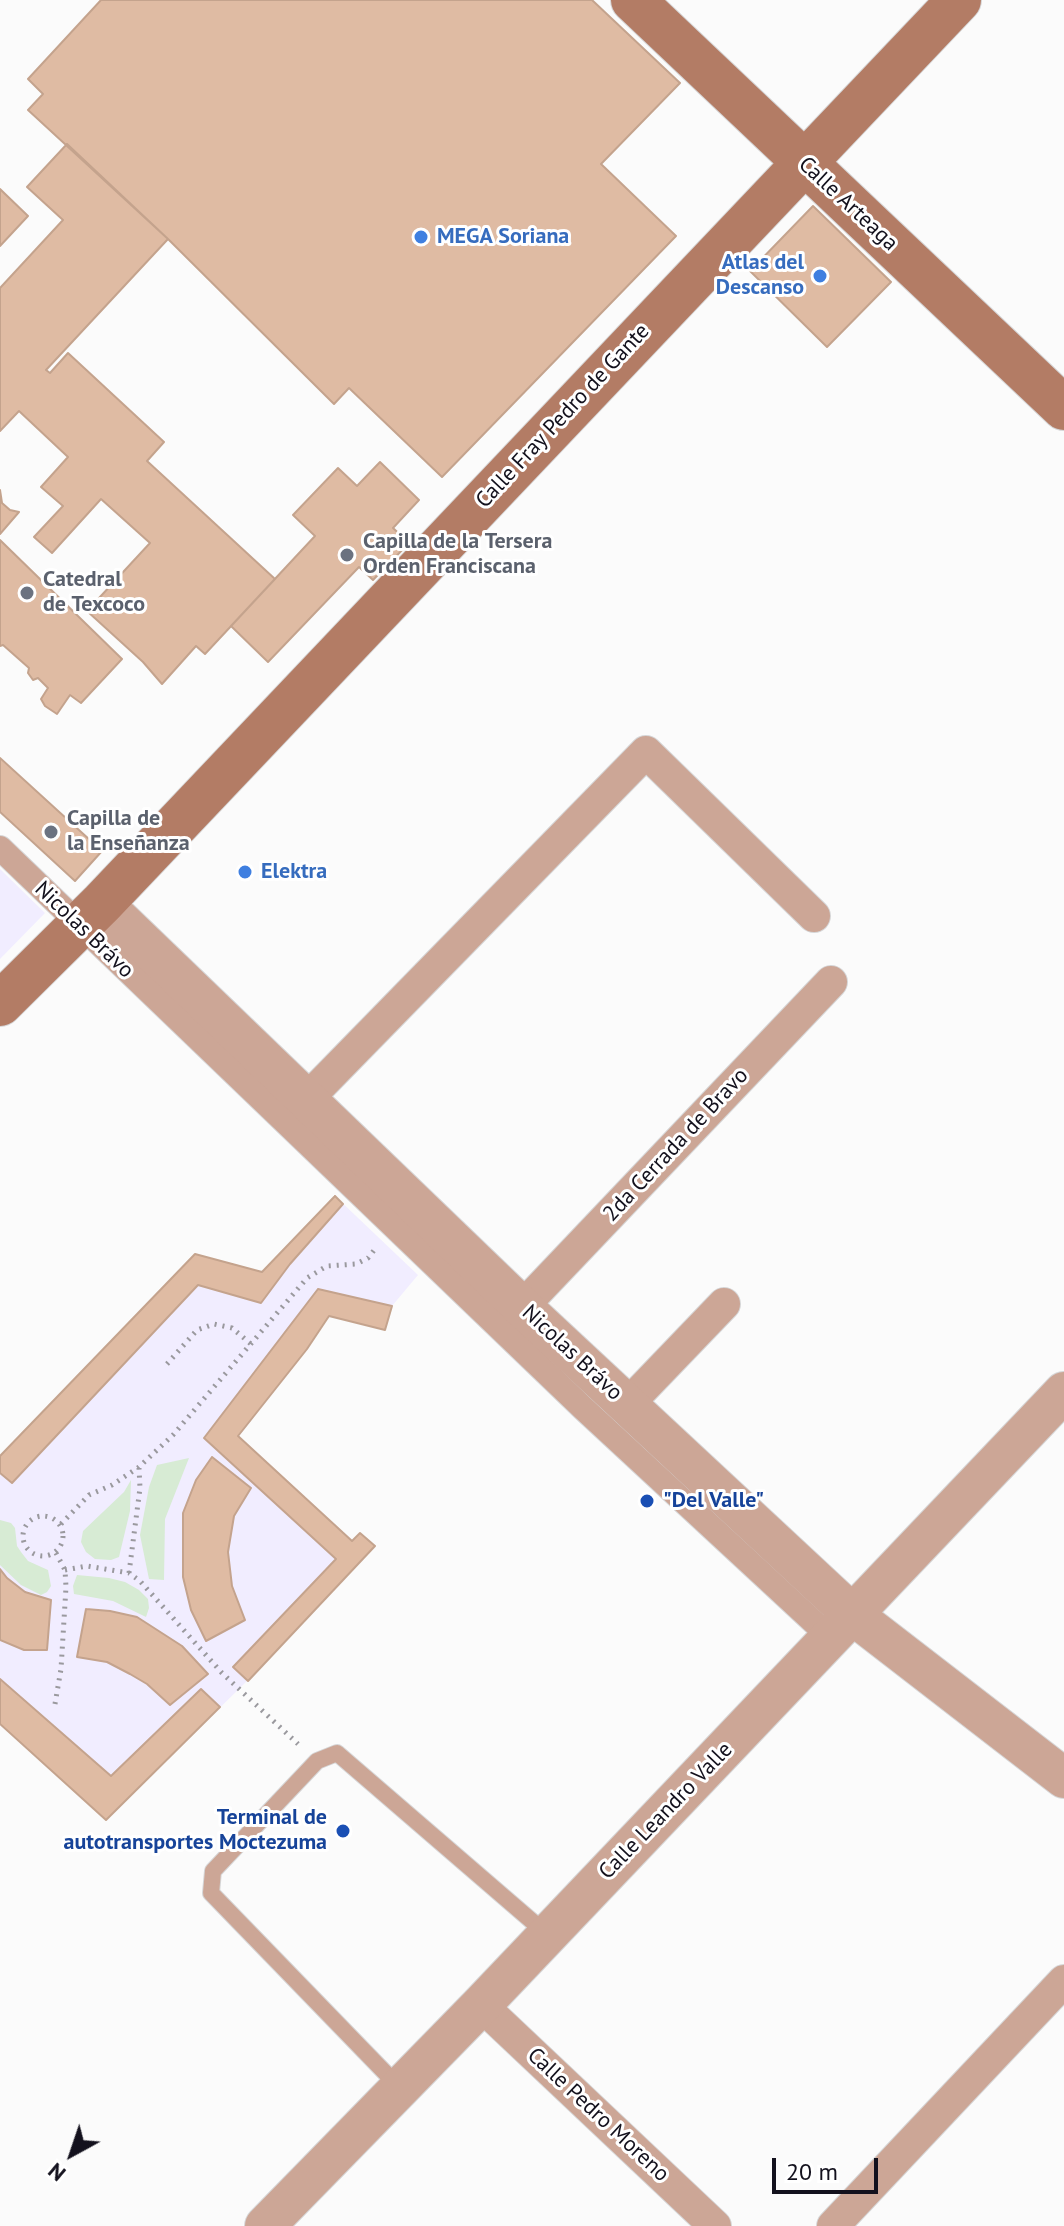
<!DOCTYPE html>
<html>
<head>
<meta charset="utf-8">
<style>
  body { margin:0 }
  #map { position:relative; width:1064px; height:2226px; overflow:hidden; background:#fbfbfb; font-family:"PT Sans",sans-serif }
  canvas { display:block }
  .north { position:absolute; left:32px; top:2114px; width:80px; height:80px; -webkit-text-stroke:6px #fff; paint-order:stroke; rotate:220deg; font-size:22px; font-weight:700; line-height:32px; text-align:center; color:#13111d }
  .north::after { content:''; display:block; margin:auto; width:28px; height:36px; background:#13111d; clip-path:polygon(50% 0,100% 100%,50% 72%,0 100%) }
  .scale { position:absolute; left:772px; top:2158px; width:106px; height:36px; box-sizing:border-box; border:4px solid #13111d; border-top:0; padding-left:10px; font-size:24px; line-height:28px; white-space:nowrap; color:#13111d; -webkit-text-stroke:6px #fff; paint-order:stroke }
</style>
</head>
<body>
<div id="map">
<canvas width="1064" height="2226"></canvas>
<div class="north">N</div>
<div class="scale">20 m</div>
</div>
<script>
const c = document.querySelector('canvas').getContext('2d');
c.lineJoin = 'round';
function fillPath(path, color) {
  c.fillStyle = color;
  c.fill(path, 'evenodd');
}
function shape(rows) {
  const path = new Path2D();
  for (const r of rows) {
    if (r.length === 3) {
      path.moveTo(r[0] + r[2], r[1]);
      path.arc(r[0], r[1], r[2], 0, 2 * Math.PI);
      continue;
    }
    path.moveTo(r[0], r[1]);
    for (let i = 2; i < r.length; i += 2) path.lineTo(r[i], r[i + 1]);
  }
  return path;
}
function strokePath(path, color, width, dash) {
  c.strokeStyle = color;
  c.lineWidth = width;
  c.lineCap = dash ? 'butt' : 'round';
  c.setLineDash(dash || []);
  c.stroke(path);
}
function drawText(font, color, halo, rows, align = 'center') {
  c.font = font + ' "PT Sans",sans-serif';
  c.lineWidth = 6;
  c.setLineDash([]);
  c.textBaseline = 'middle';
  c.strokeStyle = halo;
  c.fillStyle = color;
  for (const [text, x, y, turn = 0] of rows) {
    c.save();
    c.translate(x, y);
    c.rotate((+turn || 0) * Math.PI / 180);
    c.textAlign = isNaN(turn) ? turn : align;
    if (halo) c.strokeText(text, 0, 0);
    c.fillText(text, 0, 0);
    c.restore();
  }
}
const built = shape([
  [0,869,45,913,0,959],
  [335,1196,418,1275,392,1306,385,1330,329,1316,307,1349,239,1436,352,1540,360,1533,375,1546,248,1680,106,1820,0,1724,0,1456,195,1254,263,1272]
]);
const green = shape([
  [189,1458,165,1519,164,1580,149,1579,140,1535,149,1487,157,1465],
  [131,1480,130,1511,119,1557,111,1560,95,1559,86,1552,81,1542,83,1531,124,1492],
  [0,1520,11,1523,15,1528,17,1546,21,1552,28,1561,48,1570,51,1586,47,1592,41,1595,21,1585,0,1565],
  [77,1575,109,1578,125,1582,139,1590,148,1599,149,1608,146,1617,113,1601,74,1594,73,1586]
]);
const building = shape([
  [101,0,592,0,680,83,601,164,676,236,442,477,349,388,334,404,168,239,28,110,43,94,28,79,101,0],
  [67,144,168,239,46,370,50,373,68,353,164,442,147,461,275,579,205,654,196,646,162,684,143,662,87,611,150,543,101,499,52,553,34,537,63,506,41,487,68,457,19,411,0,431,0,288,63,220,27,187,67,144],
  [0,189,28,216,0,246,0,189],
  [813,206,891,282,827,347,750,271,813,206],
  [380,462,419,500,393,528,409,543,373,580,359,567,268,662,231,626,315,536,293,515,338,468,357,486,380,462],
  [0,490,2,503,10,510,19,512,0,534,0,490],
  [0,540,122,659,81,703,70,695,57,714,45,706,41,699,48,688,38,678,33,680,28,673,29,668,3,645,0,646,0,540],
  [0,758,102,851,75,881,0,812,0,758],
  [335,1196,343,1204,290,1264,261,1303,198,1285,12,1483,0,1473,0,1456,195,1254,262,1272,335,1196],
  [318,1289,392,1306,385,1330,329,1316,307,1349,238,1436,352,1541,360,1533,375,1546,248,1681,233,1667,336,1559,204,1438,318,1289],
  [212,1457,251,1488,234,1516,228,1552,232,1586,245,1620,206,1641,191,1610,183,1577,183,1513,196,1480,212,1457],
  [0,1569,7,1578,25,1592,51,1600,47,1650,24,1650,0,1640,0,1569],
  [86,1609,110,1611,137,1617,182,1646,208,1674,170,1705,147,1684,130,1674,107,1662,77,1657,86,1609],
  [0,1679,111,1776,201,1689,220,1707,106,1820,0,1724,0,1679]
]);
const path = shape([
  [167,1364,197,1330,214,1324,232,1328,251,1344],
  [43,1536,20],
  [61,1524,89,1495,112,1485,139,1467,173,1435,307,1278,327,1266,356,1264,368,1258,375,1249],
  [65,1570,87,1566,129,1573,140,1581,222,1673,298,1744],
  [129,1573,140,1488,139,1468],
  [55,1704,61,1669,66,1587,65,1570,56,1553]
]);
const service = shape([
  [399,2087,211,1893,213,1871,317,1761,337,1753,548,1935]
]);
const pedestrian = shape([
  [0,848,584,1409,831,1638]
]);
const minor = shape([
  [306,1100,646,752,814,916],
  [522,1307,831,982],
  [627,1405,724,1304],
  [481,2005,715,2226],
  [833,2226,1064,1981]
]);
const tertiary = shape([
  [102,903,522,1307,853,1615,1064,1778],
  [265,2226,481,2005,1064,1392]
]);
const secondary = shape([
  [633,0,1064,408],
  [0,1004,102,903,959,0]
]);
const markers = [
  [421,237,8,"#3f7fe0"],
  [820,276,8,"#3f7fe0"],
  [347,555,8,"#6b7280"],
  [27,593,8,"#6b7280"],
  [51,832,8,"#6b7280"],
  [245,872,8,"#3f7fe0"],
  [647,1501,8,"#1a4fb4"],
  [343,1831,8,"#1a4fb4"]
];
const streetNames = [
  ["Calle Arteaga",848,204,43],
  ["Calle Fray Pedro de Gante",563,416,-47],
  ["Nicolas Brávo",84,930,44],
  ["2da Cerrada de Bravo",676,1145,-47],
  ["Nicolas Brávo",572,1353,43],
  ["Calle Leandro Valle",666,1811,-46],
  ["Calle Pedro Moreno",598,2115,43]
];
const shopNames = [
  ["MEGA Soriana",437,237],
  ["Atlas del",804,263,"right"],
  ["Descanso",804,288,"right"],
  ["Elektra",261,872]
];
const worshipNames = [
  ["Capilla de la Tersera",363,542],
  ["Orden Franciscana",363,567],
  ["Catedral",43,580],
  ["de Texcoco",43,605],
  ["Capilla de",67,819],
  ["la Enseñanza",67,844]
];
const transitNames = [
  ["\"Del Valle\"",663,1501],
  ["Terminal de",327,1818,"right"],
  ["autotransportes Moctezuma",327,1843,"right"]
];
fillPath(built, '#f1edff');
fillPath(green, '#d7ebd4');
fillPath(building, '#dfbba3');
strokePath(building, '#c4a38d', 2);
strokePath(service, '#d6d6d7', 18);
strokePath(pedestrian, '#d6d6d7', 26);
strokePath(minor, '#d6d6d7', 34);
strokePath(tertiary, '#d6d6d7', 42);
strokePath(secondary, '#d6d6d7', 46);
strokePath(path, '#9a999e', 5, [2, 6]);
strokePath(service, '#cca696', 16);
strokePath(pedestrian, '#cca696', 24);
strokePath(minor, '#cca696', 32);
strokePath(tertiary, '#cca696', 40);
strokePath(secondary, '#b37c65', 44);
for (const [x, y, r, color] of markers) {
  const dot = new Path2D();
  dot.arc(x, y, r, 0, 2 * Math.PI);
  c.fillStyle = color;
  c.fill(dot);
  strokePath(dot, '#fff', 3);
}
drawText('22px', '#13111d', '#fff', streetNames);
drawText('bold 22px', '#366cbe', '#fff', shopNames, 'left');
drawText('bold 22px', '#5b616d', '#fff', worshipNames, 'left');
drawText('bold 22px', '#164399', '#fff', transitNames, 'left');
</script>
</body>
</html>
